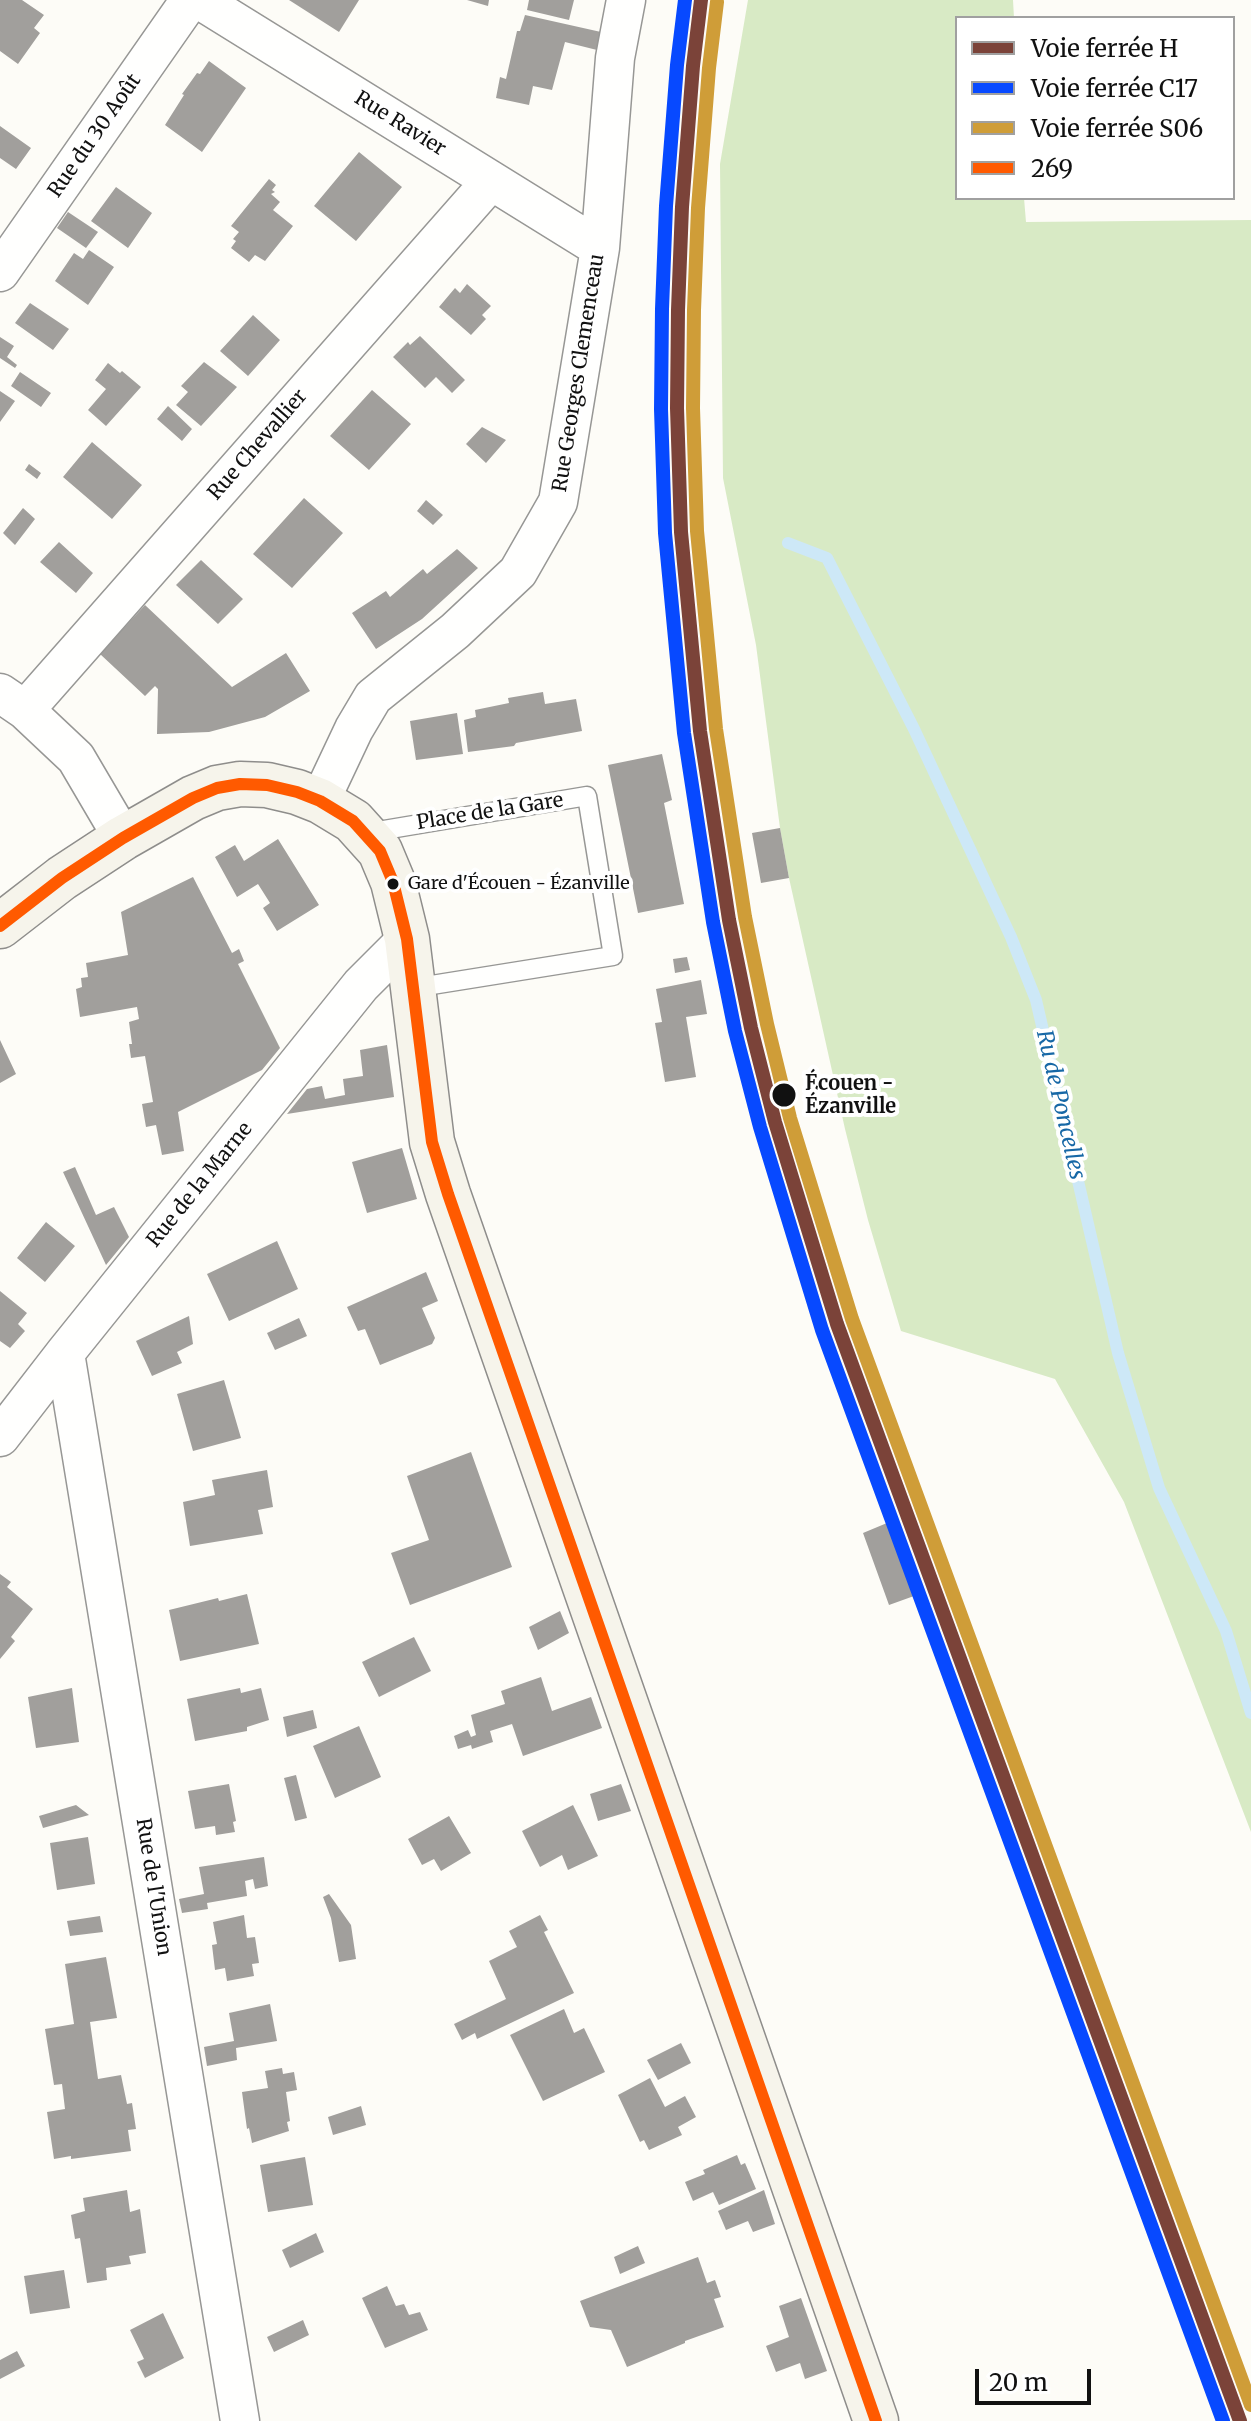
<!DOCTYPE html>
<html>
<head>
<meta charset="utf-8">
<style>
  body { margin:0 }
  #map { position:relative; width:1251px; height:2421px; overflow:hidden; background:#fdfcf7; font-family:Merriweather,serif }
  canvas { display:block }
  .legend { position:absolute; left:955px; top:16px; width:280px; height:184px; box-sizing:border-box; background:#fff; border:2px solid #a0a0a0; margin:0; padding:10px 14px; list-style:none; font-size:24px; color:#111 }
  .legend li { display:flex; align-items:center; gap:16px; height:40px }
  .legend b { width:40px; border:2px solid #a0a0a0 }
  .scale { position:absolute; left:975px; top:2369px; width:116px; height:36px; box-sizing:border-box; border:4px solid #111; border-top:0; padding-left:10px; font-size:24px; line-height:28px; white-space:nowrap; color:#111; -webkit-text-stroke:6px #fff; paint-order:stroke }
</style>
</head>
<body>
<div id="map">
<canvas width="1251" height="2421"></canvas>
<ul class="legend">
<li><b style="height:10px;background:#7b4339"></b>Voie ferrée H</li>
<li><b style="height:10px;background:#0749ff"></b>Voie ferrée C17</li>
<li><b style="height:10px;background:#cf9d38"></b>Voie ferrée S06</li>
<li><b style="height:10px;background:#ff5a00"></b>269</li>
</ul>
<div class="scale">20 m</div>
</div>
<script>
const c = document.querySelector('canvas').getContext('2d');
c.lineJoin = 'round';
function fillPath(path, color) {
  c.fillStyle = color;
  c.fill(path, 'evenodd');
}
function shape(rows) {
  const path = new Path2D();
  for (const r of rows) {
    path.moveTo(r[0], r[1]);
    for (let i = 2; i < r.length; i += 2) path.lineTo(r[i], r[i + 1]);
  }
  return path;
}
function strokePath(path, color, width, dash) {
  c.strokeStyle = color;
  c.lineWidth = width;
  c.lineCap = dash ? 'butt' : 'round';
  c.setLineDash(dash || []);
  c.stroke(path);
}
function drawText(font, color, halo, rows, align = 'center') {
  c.font = font + ' Merriweather,serif';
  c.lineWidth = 8;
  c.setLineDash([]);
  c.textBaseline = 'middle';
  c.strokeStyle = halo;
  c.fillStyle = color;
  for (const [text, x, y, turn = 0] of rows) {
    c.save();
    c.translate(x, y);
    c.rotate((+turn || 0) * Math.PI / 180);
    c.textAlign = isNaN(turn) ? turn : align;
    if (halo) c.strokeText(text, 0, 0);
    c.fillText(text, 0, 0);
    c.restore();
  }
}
const forest = shape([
  [748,0,1013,0,1014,18,957,18,957,198,1024,198,1026,222,1251,220,1251,1832,1124,1502,1055,1379,901,1331,868,1220,845,1129,789,878,780,828,756,645,723,478,720,164]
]);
const stream = shape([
  [788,543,827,558,914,729,1011,937,1036,1000,1118,1353,1159,1488,1226,1631,1251,1713]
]);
const building = shape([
  [0,0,22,0,44,15,34,28,40,33,18,64,0,51],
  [289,0,359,0,339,32],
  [467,0,489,0,488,6],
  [529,0,574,0,569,20,527,10],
  [525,15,601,32,597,50,565,42,552,90,533,86,529,105,496,98,500,77,506,79,517,31,520,31],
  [209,61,246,88,202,152,165,125,184,95,182,94,197,73,200,74],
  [0,126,31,148,16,169,0,158],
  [359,152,402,187,356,241,314,206],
  [269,179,276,185,272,190,275,192,271,194,280,202,273,210,293,226,265,261,255,255,249,262,231,248,236,241,233,239,239,232,231,226],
  [116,187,152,213,128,248,91,221],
  [68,212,98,232,86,248,57,228],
  [89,250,114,267,88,305,55,281,74,253,83,259],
  [467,284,491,306,482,315,486,319,471,335,439,307,455,288,460,293],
  [30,303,69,329,53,350,15,323],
  [253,315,280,340,248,376,220,351],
  [420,336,465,380,452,393,436,377,425,388,393,357,408,342,410,345],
  [0,337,14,346,7,357,17,365,15,368,0,358],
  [204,362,237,387,201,426,176,405,188,392,181,386],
  [108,363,120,373,122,371,141,387,106,426,88,410,106,389,95,380],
  [20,372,51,393,41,407,11,386],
  [372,390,411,424,369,470,330,436],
  [0,391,15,401,0,422],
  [168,406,192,429,182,441,157,419],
  [482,427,506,440,486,463,466,444],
  [92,442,142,485,112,519,63,477],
  [29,464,41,473,37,479,25,470],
  [304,498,343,533,292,588,253,554],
  [426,500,443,515,433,525,417,511],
  [23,508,35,519,15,545,3,533],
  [59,542,93,573,76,593,40,562],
  [457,549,478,568,422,619,376,649,352,613,386,591,390,597,423,569,427,574],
  [201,560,243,599,218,624,176,585],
  [145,605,232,687,286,653,310,691,265,717,209,732,157,734,158,689,155,686,145,696,100,654],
  [543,692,545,704,576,699,582,731,516,743,514,746,468,752,464,720,476,717,475,710,509,703,508,698],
  [457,713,463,754,416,760,410,721],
  [662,754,672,800,664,803,684,904,638,913,608,765],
  [780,828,789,878,761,883,752,833],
  [278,839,319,905,277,931,263,908,270,903,258,884,237,897,215,857,235,845,244,861],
  [193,877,232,953,239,949,244,961,238,964,280,1048,262,1070,178,1112,184,1151,162,1155,156,1125,146,1127,142,1104,153,1102,145,1056,131,1058,129,1044,132,1044,129,1022,139,1019,137,1007,80,1017,76,989,82,987,81,978,88,977,86,963,128,955,121,912],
  [687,957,690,970,675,973,673,959],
  [701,980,707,1014,686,1017,696,1077,665,1082,655,1023,662,1022,656,989],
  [0,1040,16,1074,0,1083],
  [387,1045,394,1097,287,1114,307,1089,322,1086,325,1099,345,1095,343,1079,363,1076,360,1050],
  [402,1148,417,1199,367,1213,352,1162],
  [75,1167,96,1215,114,1207,129,1237,106,1265,63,1172],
  [46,1222,75,1246,45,1282,17,1258],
  [277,1241,298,1289,229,1321,207,1274],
  [426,1272,438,1301,422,1308,435,1338,432,1344,380,1365,365,1329,358,1331,347,1307],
  [0,1291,27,1313,18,1324,25,1331,10,1348,0,1341],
  [189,1316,193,1344,177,1352,182,1363,152,1376,136,1341],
  [299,1318,307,1336,275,1350,267,1333],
  [224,1380,241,1438,193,1451,177,1394],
  [471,1452,512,1567,410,1605,391,1553,429,1540,407,1476],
  [267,1470,273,1507,258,1510,263,1534,190,1546,183,1502,215,1495,212,1480],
  [887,1523,914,1596,889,1605,863,1533],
  [0,1574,11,1582,7,1587,33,1609,11,1637,15,1641,0,1659],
  [247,1594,259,1644,180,1661,169,1610,218,1598,219,1601],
  [560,1611,569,1633,538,1650,529,1627],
  [414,1637,431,1671,379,1697,362,1662],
  [541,1677,552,1711,591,1697,602,1728,523,1756,512,1724,490,1731,493,1742,472,1749,471,1745,458,1749,454,1736,468,1730,471,1737,476,1735,471,1715,505,1704,501,1691],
  [72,1688,79,1742,36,1748,28,1697],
  [240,1688,241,1693,261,1688,269,1720,247,1727,247,1731,195,1741,187,1699],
  [313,1710,317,1728,287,1737,283,1717],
  [359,1726,381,1777,335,1798,313,1746],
  [296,1775,307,1818,295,1821,284,1778],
  [229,1784,236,1821,233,1822,235,1832,216,1835,215,1826,195,1829,188,1791],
  [621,1784,631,1811,598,1821,590,1794],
  [76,1805,89,1815,43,1828,39,1816],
  [573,1805,598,1856,568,1870,562,1855,540,1867,522,1831],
  [449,1816,471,1853,441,1871,434,1859,422,1865,408,1839],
  [88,1837,95,1884,57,1890,50,1843],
  [264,1857,268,1886,255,1889,253,1879,245,1881,247,1896,207,1903,208,1909,182,1913,179,1899,204,1894,199,1867],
  [329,1894,351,1925,356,1959,339,1962,331,1918,323,1897],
  [244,1915,247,1938,255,1937,259,1963,252,1964,254,1976,227,1981,225,1968,215,1970,212,1945,217,1944,213,1922],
  [540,1915,548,1930,544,1932,574,1993,477,2039,475,2033,462,2040,454,2024,506,1999,489,1961,517,1947,509,1931],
  [100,1916,103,1932,70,1936,67,1921],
  [106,1957,117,2018,90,2022,98,2079,121,2075,127,2104,132,2103,136,2129,128,2130,131,2151,71,2159,71,2156,54,2159,47,2112,65,2109,62,2084,54,2085,45,2029,74,2024,65,1964],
  [270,2004,277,2041,236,2048,237,2060,207,2066,204,2047,234,2041,229,2013],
  [564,2009,574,2033,584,2028,605,2072,543,2101,510,2035],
  [681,2043,691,2063,658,2080,647,2060],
  [282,2068,283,2074,294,2072,297,2090,286,2092,290,2121,287,2122,289,2131,252,2143,249,2128,247,2129,242,2092,268,2088,265,2071],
  [650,2078,665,2107,685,2096,696,2117,678,2127,682,2135,649,2150,644,2140,640,2142,618,2095],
  [361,2106,366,2125,333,2135,328,2117],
  [737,2155,741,2165,745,2163,756,2189,719,2205,713,2192,693,2201,685,2182,705,2174,703,2170],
  [305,2157,313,2205,268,2212,260,2165],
  [127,2190,130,2212,140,2209,146,2253,129,2256,131,2264,106,2268,107,2280,87,2283,80,2238,75,2239,71,2215,85,2211,83,2198],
  [764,2190,775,2224,753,2232,748,2221,726,2230,718,2211],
  [316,2233,324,2252,290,2268,282,2250],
  [638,2246,645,2263,620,2274,614,2257],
  [698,2257,707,2283,715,2280,721,2297,714,2299,724,2327,685,2341,685,2343,627,2367,611,2330,590,2327,580,2301],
  [64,2270,70,2308,30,2314,24,2276],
  [387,2286,396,2306,404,2304,409,2315,420,2312,428,2330,385,2348,362,2298],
  [801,2298,827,2371,805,2379,800,2363,776,2372,766,2346,789,2337,779,2306],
  [163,2313,184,2358,145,2378,137,2362,144,2359,130,2330],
  [303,2320,309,2335,274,2352,267,2337],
  [17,2351,25,2366,0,2379,0,2360]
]);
const lane = shape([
  [366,833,587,796,613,956,413,988]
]);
const street = shape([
  [200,0,600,248],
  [0,272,190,0],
  [0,693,25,710,76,758,123,838],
  [25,710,491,181],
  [320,801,354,729,373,697,455,631,518,572,558,502,600,248,615,58,626,0],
  [65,1353,240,2421],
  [0,1437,65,1353,361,985,407,939]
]);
const secondary = shape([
  [0,926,62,878,123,838,193,798,217,788,240,784,267,785,297,792,320,801,353,821,380,851,393,882,407,939,432,1142,448,1194,876,2421]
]);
const bus1 = shape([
  [0,926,62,878,123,838,193,798,217,788,240,784,267,785,297,792,320,801,353,821,380,851,393,882,407,939,432,1142,448,1194,876,2421]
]);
const rail1 = shape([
  [701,0,693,66,682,207,678,310,677,408,681,532,700,731,729,920,751,1028,775,1122,837,1324,1240,2421]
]);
const rail2 = shape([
  [685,0,677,65,666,206,662,309,661,409,665,533,684,733,713,922,735,1031,760,1127,822,1330,1223,2421]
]);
const rail3 = shape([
  [717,2,709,68,698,208,694,310,693,408,697,531,716,729,745,917,767,1024,790,1118,852,1319,1251,2405]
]);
const markers = [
  [393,884,7,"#111"],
  [784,1095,13,"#111"]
];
const busNames = [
  ["Gare d'Écouen - Ézanville",408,884]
];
const streetNames = [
  ["Rue Ravier",400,124,32],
  ["Rue du 30 Août",95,136,-55],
  ["Rue Georges Clemenceau",579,373,-81],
  ["Rue Chevallier",258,445,-49],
  ["Place de la Gare",490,812,-9],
  ["Rue de la Marne",200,1185,-51],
  ["Rue de l'Union",153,1887,81]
];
const stopNames = [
  ["Écouen -",805,1084],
  ["Ézanville",805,1107]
];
const waterNames = [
  ["Ru de Poncelles",1060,1105,77]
];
fillPath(forest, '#d8eac5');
strokePath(stream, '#cde8f7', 12);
fillPath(building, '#a19f9c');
strokePath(lane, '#979795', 21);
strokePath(street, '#979795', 41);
strokePath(secondary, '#8e8d8b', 47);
strokePath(lane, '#fffffe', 18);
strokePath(street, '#fffffe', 38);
strokePath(secondary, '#f6f4eb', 44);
strokePath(bus1, '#ff5a00', 12);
strokePath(rail1, '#7b4339', 14);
strokePath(rail2, '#0749ff', 14);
strokePath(rail3, '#cf9d38', 14);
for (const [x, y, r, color] of markers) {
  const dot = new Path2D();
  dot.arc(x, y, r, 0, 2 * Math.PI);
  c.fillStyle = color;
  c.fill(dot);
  strokePath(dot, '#fff', 3);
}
drawText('18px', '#111', '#fff', busNames, 'left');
drawText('20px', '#111', '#fff', streetNames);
drawText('bold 20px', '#111', '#fff', stopNames, 'left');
drawText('italic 22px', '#1768a6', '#fff', waterNames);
</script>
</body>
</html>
